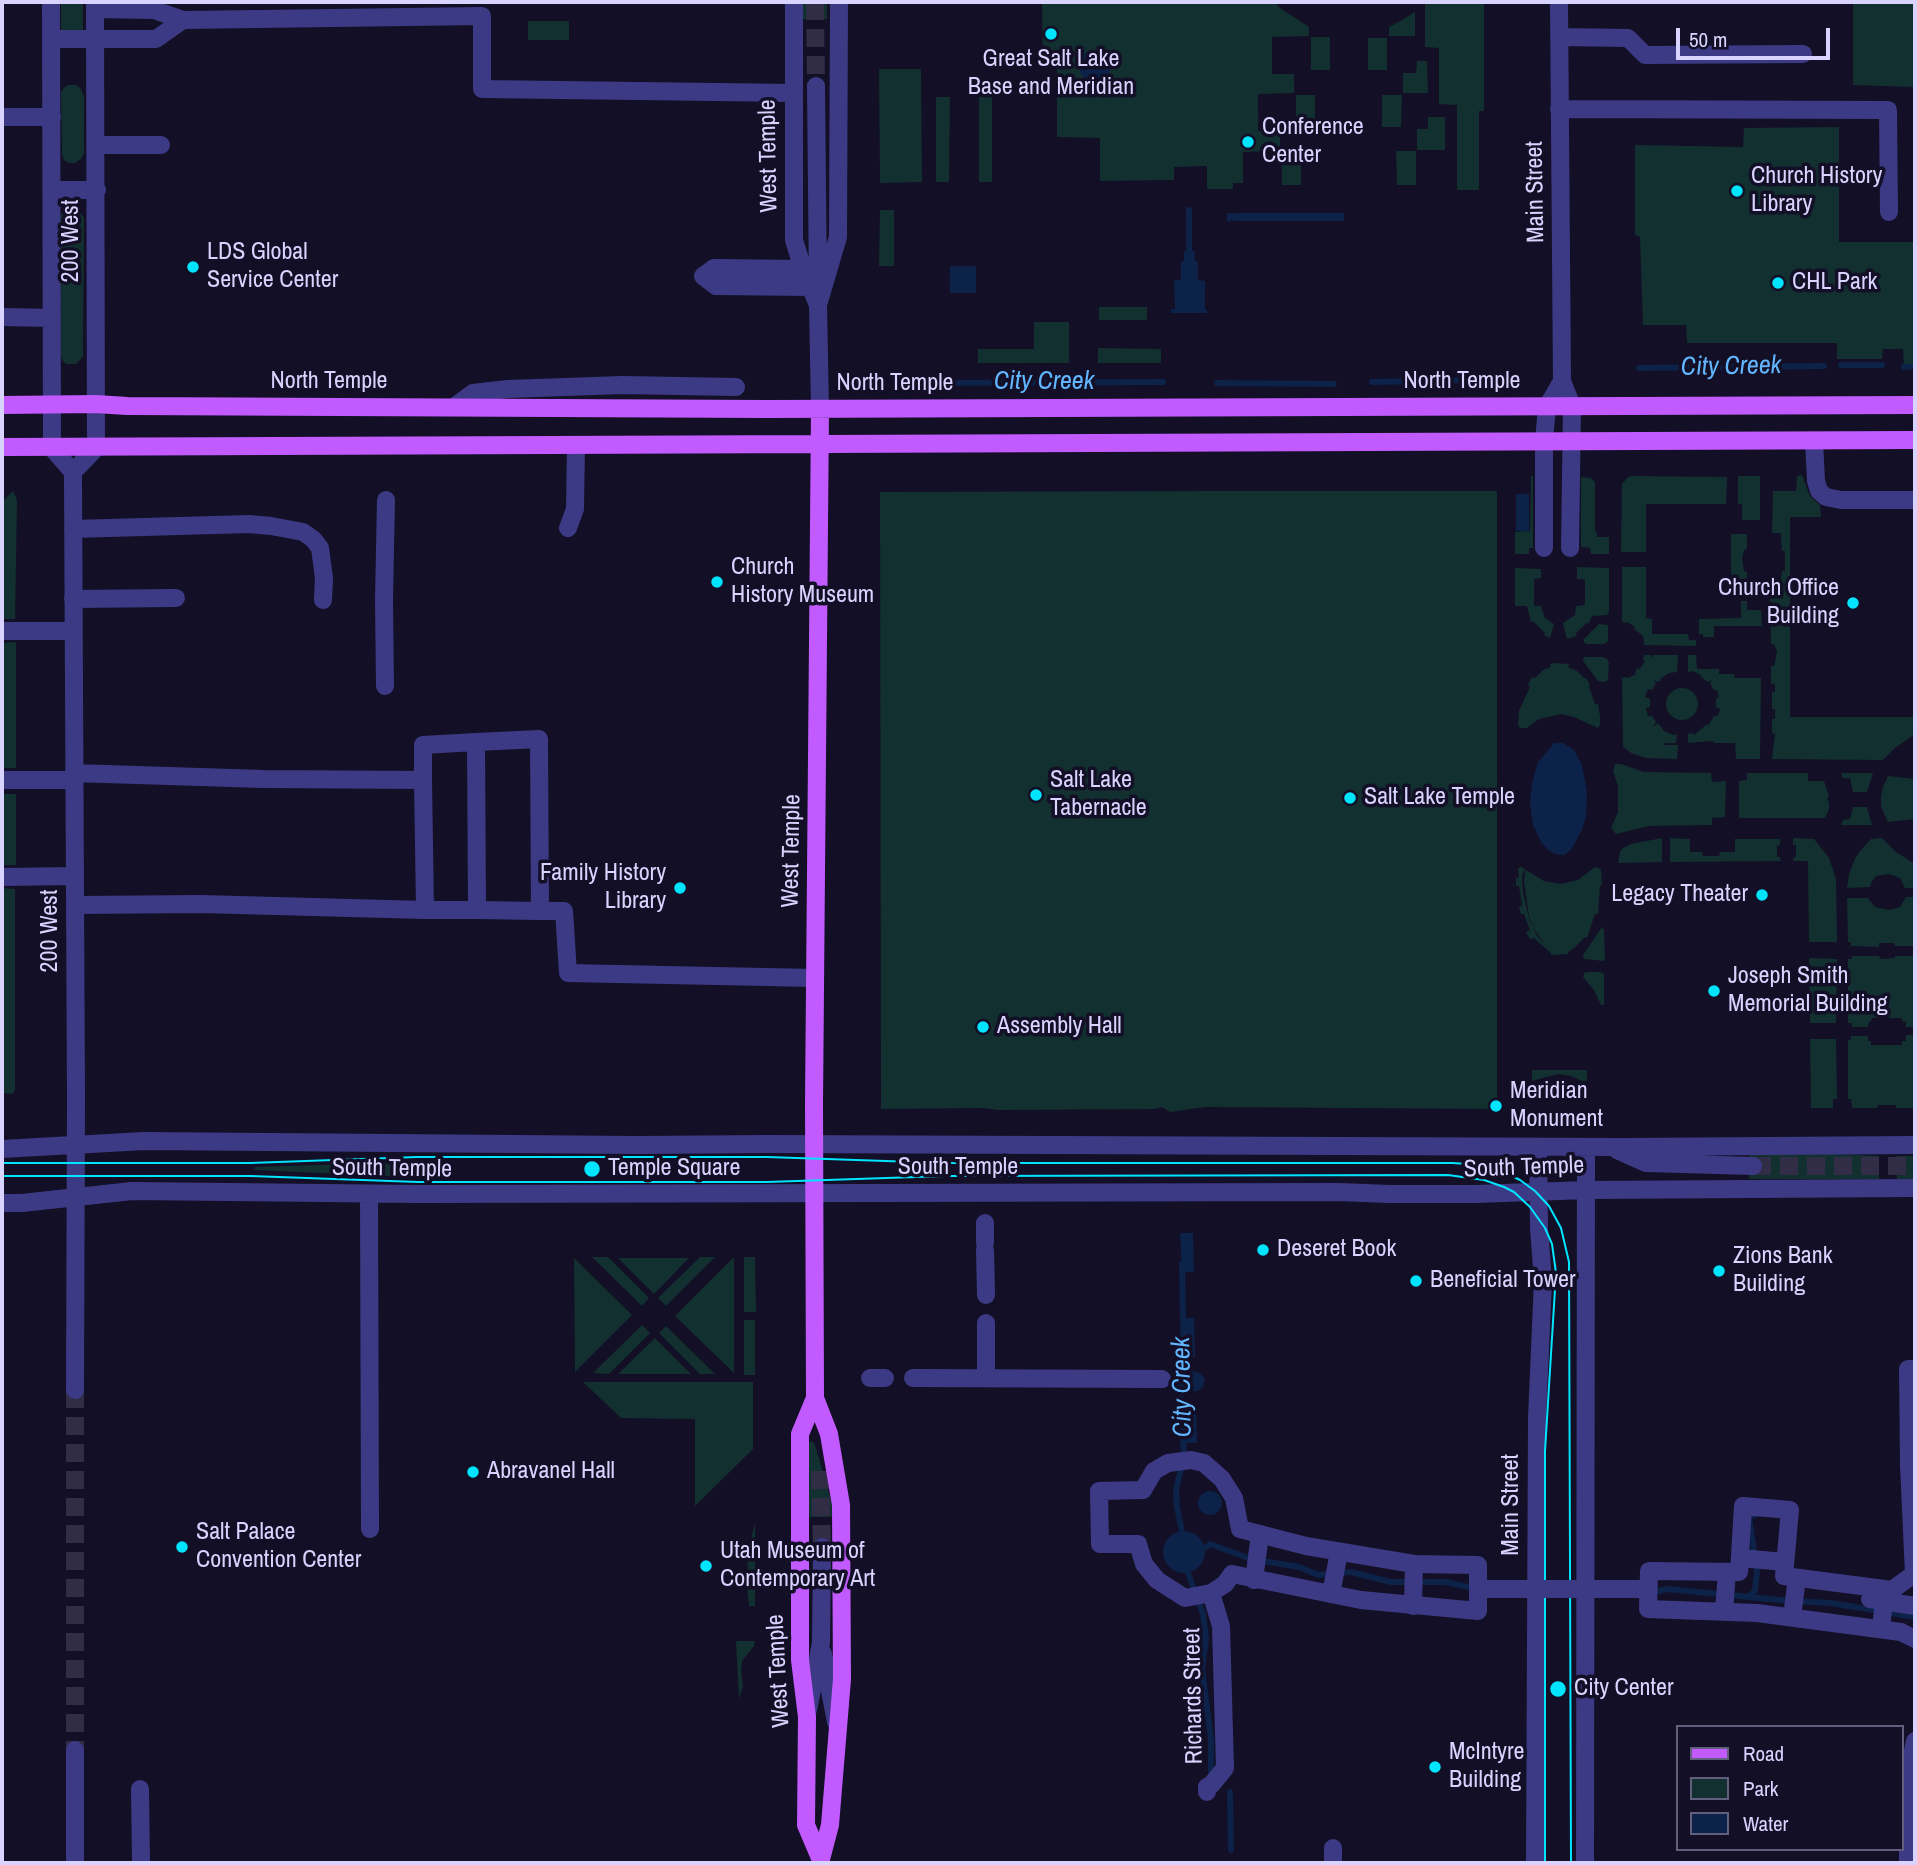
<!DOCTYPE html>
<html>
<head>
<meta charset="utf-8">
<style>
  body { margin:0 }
  #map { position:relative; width:1917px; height:1865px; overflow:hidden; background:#130f26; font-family:"Archivo Narrow",sans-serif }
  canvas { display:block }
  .frame { position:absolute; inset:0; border:4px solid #d9d4ff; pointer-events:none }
  .legend { position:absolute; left:1676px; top:1725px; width:228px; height:126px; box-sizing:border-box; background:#130f26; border:2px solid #625e7d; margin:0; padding:9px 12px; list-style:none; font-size:21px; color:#d9d4ff }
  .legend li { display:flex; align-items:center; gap:14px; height:35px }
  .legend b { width:35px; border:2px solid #625e7d }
  .scale { position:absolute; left:1676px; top:28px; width:154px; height:32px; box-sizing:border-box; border:4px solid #d9d4ff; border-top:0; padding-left:9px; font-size:21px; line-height:24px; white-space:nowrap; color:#d9d4ff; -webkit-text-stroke:5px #130f26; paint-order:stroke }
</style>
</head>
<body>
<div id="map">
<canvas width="1917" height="1865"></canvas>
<div class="frame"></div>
<ul class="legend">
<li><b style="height:9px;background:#c25bff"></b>Road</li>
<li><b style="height:19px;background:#12302f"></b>Park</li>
<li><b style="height:19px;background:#0c2248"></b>Water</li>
</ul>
<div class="scale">50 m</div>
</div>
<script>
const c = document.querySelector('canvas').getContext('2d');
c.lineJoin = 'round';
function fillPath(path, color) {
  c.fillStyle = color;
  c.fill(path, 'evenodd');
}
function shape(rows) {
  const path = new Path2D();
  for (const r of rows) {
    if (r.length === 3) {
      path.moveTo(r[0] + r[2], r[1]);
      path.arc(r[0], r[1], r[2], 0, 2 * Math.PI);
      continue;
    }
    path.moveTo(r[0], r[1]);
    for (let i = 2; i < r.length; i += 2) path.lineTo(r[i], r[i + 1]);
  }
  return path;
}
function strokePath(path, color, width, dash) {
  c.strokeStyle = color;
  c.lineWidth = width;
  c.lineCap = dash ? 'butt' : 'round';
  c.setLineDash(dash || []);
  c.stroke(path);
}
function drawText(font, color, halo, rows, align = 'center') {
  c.font = font + ' "Archivo Narrow",sans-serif';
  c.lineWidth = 7;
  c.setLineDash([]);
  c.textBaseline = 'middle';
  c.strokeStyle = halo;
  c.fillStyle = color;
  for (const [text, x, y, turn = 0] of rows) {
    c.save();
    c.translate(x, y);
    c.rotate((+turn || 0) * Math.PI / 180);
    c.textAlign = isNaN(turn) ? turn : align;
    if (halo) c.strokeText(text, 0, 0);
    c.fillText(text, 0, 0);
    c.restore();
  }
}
const green = shape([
  [61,2,83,2,83,29,81,33,63,33,61,28],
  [802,2,827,2,827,19,801,19],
  [1042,2,1275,2,1280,8,1309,27,1309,36,1272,37,1272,74,1294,74,1294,93,1258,94,1258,131,1280,131,1280,151,1243,152,1243,183,1233,183,1233,189,1207,189,1207,166,1174,167,1174,180,1100,181,1100,138,1057,137,1057,65,1043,65],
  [1425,2,1484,2,1484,111,1479,111,1479,190,1457,190,1457,105,1439,104,1439,48,1425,47],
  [1853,2,1915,2,1915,87,1853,85],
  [1415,12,1415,36,1389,36,1389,27,1404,19],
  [528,21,569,21,569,40,528,40],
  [1311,37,1330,37,1330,70,1311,70],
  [1368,38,1387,38,1387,70,1368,70],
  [1417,61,1427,61,1428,93,1403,93,1403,73,1416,73],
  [879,69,921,69,922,182,880,183],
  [67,85,76,85,81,89,84,96,84,154,81,159,75,163,69,163,64,160,62,154,61,93,63,89],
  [1296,95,1315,95,1315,128,1296,128],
  [1382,95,1402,95,1401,127,1382,127],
  [936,97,950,97,949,182,936,182],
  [979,97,992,97,992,182,979,182],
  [1428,117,1445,117,1445,150,1417,150,1417,129,1428,129],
  [1839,127,1839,242,1915,242,1915,366,1904,367,1903,349,1883,349,1882,359,1837,359,1837,343,1687,343,1686,325,1643,325,1640,237,1635,235,1635,145,1743,147,1744,128],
  [1396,151,1416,151,1416,185,1397,185],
  [1282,152,1301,152,1301,185,1282,185],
  [67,209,76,210,80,212,84,218,83,357,76,364,66,364,62,360,61,355,60,216,63,212],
  [880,210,894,210,894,266,879,266],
  [1099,307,1147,307,1147,320,1099,320],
  [1034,322,1069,322,1069,363,978,363,978,349,1034,349],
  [1098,348,1161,349,1161,363,1098,363],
  [1802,475,1810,496,1820,505,1821,517,1790,517,1790,717,1913,717,1915,707,1915,734,1895,748,1883,760,1772,759,1775,734,1772,733,1772,719,1775,719,1775,709,1772,709,1772,692,1775,692,1775,684,1771,684,1771,666,1774,666,1777,652,1774,644,1771,644,1770,588,1780,587,1782,571,1785,571,1785,551,1782,551,1781,533,1772,533,1773,491,1796,491,1797,476],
  [1531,476,1533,476,1533,548,1529,548,1529,554,1515,554,1515,532,1530,531],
  [1632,476,1727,477,1726,504,1646,504,1646,552,1621,552,1622,484,1628,477],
  [1738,476,1760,476,1760,520,1742,520,1742,504,1738,504],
  [1581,477,1591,478,1595,482,1595,531,1597,532,1597,537,1609,537,1609,554,1591,554,1590,548,1581,547],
  [13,491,17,500,15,619,2,619,2,502],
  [1204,491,1497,491,1497,1109,1205,1107,1170,1112,1162,1107,1155,1109,999,1110,983,1108,881,1109,880,492],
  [1731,534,1747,534,1747,549,1744,550,1742,559,1744,571,1747,572,1747,588,1731,589],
  [1577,567,1609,568,1609,612,1607,615,1592,616,1589,623,1587,623,1576,633,1577,636,1567,639,1563,623,1575,615,1576,606,1585,605,1585,579,1577,579],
  [1622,567,1646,567,1646,618,1652,619,1652,634,1688,634,1689,640,1696,640,1696,646,1644,645,1643,636,1634,629,1635,627,1627,622,1626,623,1622,622],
  [1515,568,1541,569,1541,578,1534,579,1534,606,1541,606,1545,618,1554,624,1550,638,1544,635,1545,633,1533,621,1531,622,1527,606,1515,606],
  [1741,601,1747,601,1747,610,1761,610,1762,626,1714,626,1714,637,1703,637,1703,634,1699,634,1699,619,1741,618],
  [1599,624,1608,625,1608,641,1604,644,1586,644,1584,642,1584,639],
  [16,642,16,768,2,768,2,643],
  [1644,655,1651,655,1653,659,1653,655,1678,655,1677,672,1669,673,1660,679,1661,680,1658,682,1653,679,1656,683,1652,690,1648,689,1645,697,1650,699,1650,707,1646,708,1648,716,1652,716,1656,722,1653,727,1658,723,1664,731,1673,735,1677,734,1676,743,1665,743,1664,745,1678,745,1677,759,1646,758,1631,753,1623,747,1622,678,1626,677,1628,678,1636,674,1635,672,1638,668,1640,669,1645,661,1643,660],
  [1688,655,1696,655,1697,669,1719,669,1719,674,1734,674,1735,678,1761,678,1760,759,1736,759,1735,743,1714,743,1713,741,1688,743,1688,734,1692,733,1694,735,1707,724,1711,727,1709,724,1714,716,1718,716,1720,709,1716,707,1716,699,1719,697,1717,690,1714,690,1710,683,1712,680,1708,682,1701,677,1701,675,1693,671,1688,672],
  [1584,657,1603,657,1607,659,1609,663,1608,680,1605,682,1598,681,1583,661],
  [1554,663,1569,664,1568,667,1577,671,1584,678,1586,678,1590,685,1589,687,1595,704,1598,704,1600,716,1600,725,1598,728,1574,717,1561,714,1539,719,1527,728,1520,728,1518,725,1519,711,1530,687,1528,685,1532,677,1535,678,1543,670,1551,667,1550,664],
  [1682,704,16],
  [1615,764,1621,764,1644,772,1711,773,1712,782,1726,781,1725,817,1712,818,1712,825,1649,826,1616,834,1611,828,1618,812,1618,786,1613,771],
  [1747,773,1808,773,1808,781,1824,781,1829,796,1827,799,1829,802,1829,809,1825,818,1739,818,1739,781,1747,780],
  [1841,773,1873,773,1867,792,1853,792,1850,778,1843,778],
  [1888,776,1915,779,1915,819,1888,822,1881,807,1881,797,1883,787],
  [2,794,16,794,16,865,2,865],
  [1853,807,1867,807,1872,825,1841,825,1843,820,1850,819],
  [1662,838,1662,862,1618,863,1620,851,1623,848,1631,844],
  [1670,838,1690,839,1690,852,1702,852,1703,856,1719,856,1720,852,1735,852,1735,839,1780,839,1780,845,1777,846,1777,857,1780,857,1781,861,1670,862],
  [1793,838,1814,839,1829,858,1836,879,1837,942,1809,942,1808,861,1793,861,1793,858,1796,857,1796,845,1793,845],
  [1882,838,1896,852,1915,864,1915,888,1905,888,1900,878,1889,874,1876,876,1871,883,1870,887,1847,888,1849,874,1855,859,1860,851,1871,839],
  [1521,867,1525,869,1522,876,1523,892,1529,918,1537,936,1545,945,1534,929,1529,916,1524,882,1525,871,1526,870,1544,881,1561,884,1578,880,1595,867,1601,869,1602,885,1600,886,1598,914,1595,914,1587,938,1585,937,1573,949,1568,952,1568,954,1551,955,1551,953,1534,938,1530,939,1526,932,1530,930,1524,914,1521,914,1519,907,1522,905,1519,886,1516,886,1516,878,1519,877,1518,868],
  [2,888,15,889,15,1090,12,1094,2,1093],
  [1906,897,1915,897,1915,946,1895,946,1894,943,1879,943,1879,947,1851,946,1851,942,1848,942,1847,898,1868,898,1875,907,1889,910,1900,907],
  [1602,927,1604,930,1605,959,1604,961,1584,959,1583,955],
  [1852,956,1879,956,1880,959,1895,958,1895,956,1915,956,1915,1027,1906,1027,1906,1022,1902,1021,1902,1018,1872,1018,1871,1021,1869,1022,1868,1027,1852,1027,1852,1023,1848,1023,1848,959,1852,959],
  [1809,958,1837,959,1836,1023,1810,1023],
  [1587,972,1600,972,1604,974,1604,1005,1601,1005,1594,990,1583,977,1584,973],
  [1906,1035,1915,1035,1915,1108,1896,1108,1896,1105,1878,1105,1877,1108,1852,1108,1851,1099,1848,1099,1848,1040,1851,1040,1851,1036,1868,1036,1868,1041,1871,1041,1871,1045,1902,1045,1902,1041,1906,1041],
  [1836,1039,1837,1099,1833,1099,1833,1108,1811,1108,1810,1039],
  [1532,1070,1587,1070,1587,1081,1582,1081,1571,1076,1558,1074,1532,1081],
  [1813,1153,1879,1156,1879,1179,1749,1179,1749,1154],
  [1897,1156,1915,1156,1915,1179,1897,1179],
  [408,1162,408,1177,254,1170,255,1167],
  [592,1257,608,1257,649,1298,642,1306],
  [700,1257,715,1257,666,1306,658,1298],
  [734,1257,734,1373,675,1316],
  [744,1257,755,1257,756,1312,744,1312],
  [574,1258,632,1315,575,1372],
  [618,1258,689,1258,654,1294],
  [744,1320,755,1320,755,1375,744,1375],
  [642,1325,650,1333,609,1374,593,1373],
  [666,1326,715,1374,700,1374,659,1333],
  [655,1338,691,1374,618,1374],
  [583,1382,753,1382,753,1449,695,1506,695,1419,621,1418],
  [810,1441,813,1442,815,1445,833,1507,834,1517,807,1517,808,1444],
  [755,1523,755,1606,749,1606,747,1584,748,1551],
  [736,1641,755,1641,754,1646,742,1661,741,1671,743,1686,739,1699]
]);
const water = shape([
  [1095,66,16],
  [1227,213,1231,213,1233,215,1233,213,1344,213,1344,221,1233,221,1232,219,1231,221,1227,221],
  [1184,251,1195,251,1195,261,1198,262,1198,280,1205,281,1205,309,1207,310,1207,313,1171,313,1171,309,1175,309,1174,280,1181,280,1181,262,1184,261],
  [950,266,976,266,976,293,950,293],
  [1516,494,1529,494,1529,531,1516,531],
  [1554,743,1563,743,1574,750,1582,765,1587,792,1586,816,1582,830,1571,850,1564,855,1555,854,1548,850,1541,842,1533,825,1530,804,1532,783,1538,762],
  [1180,1233,1193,1233,1194,1272,1182,1272],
  [1183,1318,1194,1318,1195,1357,1183,1358],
  [1189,1371,1200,1373,1205,1379,1203,1387,1198,1391,1184,1391,1178,1389,1175,1384,1178,1374],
  [1184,1404,1196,1404,1197,1443,1184,1443],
  [1210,1503,12],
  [1184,1552,21]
]);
const stream = shape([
  [1189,251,1189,210],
  [1841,365,1882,365],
  [1904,367,1915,366],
  [1639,368,1824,366],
  [1372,382,1475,380],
  [925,383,1163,382],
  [1217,383,1334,384],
  [1182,1532,1177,1507,1176,1490,1184,1456,1180,1390,1184,1369,1182,1264],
  [1205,1548,1210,1544,1251,1559,1299,1567,1318,1575,1351,1572,1391,1582,1446,1582,1477,1589],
  [1188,1573,1203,1614,1206,1638,1202,1668,1211,1740,1211,1776],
  [1650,1593,1667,1589,1790,1601,1831,1603,1915,1617],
  [1748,1597,1755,1591,1757,1571,1749,1517,1760,1513],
  [1230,1792,1231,1850]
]);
const minorTunnel = shape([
  [815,2,816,86],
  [1753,1166,1915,1166],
  [75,1390,75,1750],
  [820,1471,822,1547]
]);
const minor = shape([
  [51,2,52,448,73,472],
  [794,2,794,240,803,269,818,305,820,409],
  [1559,2,1562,381,1572,406,1570,548],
  [95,9,154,10,183,20,482,16,482,89,793,93],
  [1559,37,1628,38,1645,55,1803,54],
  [51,39,156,39,183,20],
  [816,86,818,287],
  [1559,109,1888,110,1889,212],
  [2,117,52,117],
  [96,145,161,145],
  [52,190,97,190],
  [803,269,714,268,703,276,716,286,812,287],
  [818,305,838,237,839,2],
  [2,317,52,318],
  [454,407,473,393,508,389,622,385,736,387],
  [1814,441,1816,481,1819,491,1826,497,1841,500,1915,500],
  [568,528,575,509,576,445],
  [73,529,249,524,271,526,303,532,313,539,320,548,324,578,323,600],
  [1544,548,1544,441,1547,407,1562,381],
  [73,599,176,598],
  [2,631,73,631],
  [385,686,384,600,386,500],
  [74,773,263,779,423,780,425,910,201,904,75,905],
  [2,780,74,780],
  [423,780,423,745,476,742],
  [2,877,75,876],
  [425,910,477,910],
  [540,911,539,739,476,742,477,910,540,911,564,911,568,973,815,978],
  [2,1149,144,1141,638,1145,767,1144,1624,1147,1915,1145],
  [1617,1150,1646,1163,1753,1166],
  [369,1194,370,1529],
  [2,1203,22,1203,132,1191,419,1194,1338,1192,1390,1194,1476,1194,1587,1190,1915,1188],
  [985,1223,985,1243],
  [985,1250,986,1295],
  [986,1323,986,1378],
  [1915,1369,1908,1369,1909,1465,1914,1574,1892,1590,1784,1576,1790,1510,1743,1506,1739,1572,1649,1571,1648,1609,1757,1613,1901,1632,1915,1639],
  [870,1378,885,1378],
  [913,1378,1162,1379],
  [75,1390,76,1096,73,479,73,472,96,448,95,2],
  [1191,1460,1204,1463,1222,1479,1234,1498,1240,1529,1306,1546,1414,1564,1478,1565,1478,1611,1361,1600,1232,1574,1225,1584,1211,1593,1185,1598,1157,1580,1144,1564,1138,1544,1100,1544,1099,1491,1143,1490,1154,1471,1168,1463,1191,1460],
  [1870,1599,1915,1606],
  [823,1654,836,1722],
  [808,1710,821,1643,822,1547],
  [75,1750,75,1863],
  [140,1789,141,1863],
  [1207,1792,1207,1787,1212,1784,1225,1768,1221,1626,1211,1593],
  [1333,1863,1333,1848],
  [1535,1863,1537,1418,1543,1281,1539,1228,1538,1147],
  [1585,1863,1586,1147],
  [1908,1863,1908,1790,1909,1770,1915,1741]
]);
const major = shape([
  [2,405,96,404,127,406,767,409,1915,405],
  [2,447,1915,440],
  [815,1398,800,1434,800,1660,807,1717,806,1825,820,1858],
  [820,1863,830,1825,842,1679,841,1505,829,1434,815,1398,814,1103,820,409]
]);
const tram = shape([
  [2,1163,250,1163,417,1157,767,1157,945,1163,1452,1163,1486,1165,1504,1172,1520,1180,1535,1191,1549,1206,1561,1228,1569,1262,1571,1863],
  [2,1176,251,1176,418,1182,767,1182,946,1176,1448,1175,1484,1180,1504,1187,1514,1192,1530,1207,1545,1228,1552,1244,1556,1273,1545,1451,1545,1863]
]);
const minorBridge = shape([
  [1740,1558,1785,1562],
  [1254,1580,1260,1534],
  [1478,1589,1648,1589],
  [1331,1594,1339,1552],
  [1413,1606,1414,1564],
  [1724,1611,1727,1572],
  [1792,1617,1797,1578],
  [1881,1629,1885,1590]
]);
const markers = [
  [1051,34,7,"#00e5ff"],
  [1248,142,7,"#00e5ff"],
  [1737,191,7,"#00e5ff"],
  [193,267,7,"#00e5ff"],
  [1778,283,7,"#00e5ff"],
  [717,582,7,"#00e5ff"],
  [1853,603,7,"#00e5ff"],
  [1036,795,7,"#00e5ff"],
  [1350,798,7,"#00e5ff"],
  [680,888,7,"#00e5ff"],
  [1762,895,7,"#00e5ff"],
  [1714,991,7,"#00e5ff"],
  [983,1027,7,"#00e5ff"],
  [1496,1106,7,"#00e5ff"],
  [592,1169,9,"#00e5ff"],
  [1263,1250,7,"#00e5ff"],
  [1719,1271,7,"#00e5ff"],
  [1416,1281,7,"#00e5ff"],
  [473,1472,7,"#00e5ff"],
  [182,1547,7,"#00e5ff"],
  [706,1566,7,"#00e5ff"],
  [1558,1689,9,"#00e5ff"],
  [1435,1767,7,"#00e5ff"]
];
const poiNames = [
  ["Great Salt Lake",1051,60,"center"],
  ["Base and Meridian",1051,88,"center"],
  ["Conference",1262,128],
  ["Center",1262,156],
  ["Church History",1751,177],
  ["Library",1751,205],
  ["LDS Global",207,253],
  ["Service Center",207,281],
  ["CHL Park",1792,283],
  ["Church",731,568],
  ["History Museum",731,596],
  ["Church Office",1839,589,"right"],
  ["Building",1839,617,"right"],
  ["Salt Lake",1050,781],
  ["Tabernacle",1050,809],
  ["Salt Lake Temple",1364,798],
  ["Family History",666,874,"right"],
  ["Library",666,902,"right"],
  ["Legacy Theater",1748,895,"right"],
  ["Joseph Smith",1728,977],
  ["Memorial Building",1728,1005],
  ["Assembly Hall",997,1027],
  ["Meridian",1510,1092],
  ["Monument",1510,1120],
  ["Temple Square",608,1169],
  ["Deseret Book",1277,1250],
  ["Zions Bank",1733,1257],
  ["Building",1733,1285],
  ["Beneficial Tower",1430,1281],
  ["Abravanel Hall",487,1472],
  ["Salt Palace",196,1533],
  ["Convention Center",196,1561],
  ["Utah Museum of",720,1552],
  ["Contemporary Art",720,1580],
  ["City Center",1574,1689],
  ["McIntyre",1449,1753],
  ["Building",1449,1781]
];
const streetNames = [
  ["West Temple",769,156,-91],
  ["Main Street",1536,192,-91],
  ["200 West",72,241,-90],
  ["North Temple",329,382],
  ["North Temple",1462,382],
  ["North Temple",895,384],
  ["West Temple",792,851,-89],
  ["200 West",51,931,-90],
  ["South Temple",958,1168],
  ["South Temple",1524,1168,-2],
  ["South Temple",392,1169,1],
  ["Main Street",1512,1505,-90],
  ["West Temple",779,1671,-93],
  ["Richards Street",1194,1696,-91]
];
const waterNames = [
  ["City Creek",1731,367,-1],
  ["City Creek",1044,382],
  ["City Creek",1183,1387,-91]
];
fillPath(green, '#12302f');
fillPath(water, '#0c2248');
strokePath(stream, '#0c2248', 6);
strokePath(minorTunnel, '#312d47', 18, [18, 9]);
strokePath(minor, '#3d3a85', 18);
strokePath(major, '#c25bff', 18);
strokePath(tram, '#00e5ff', 2);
strokePath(minorBridge, '#3d3a85', 18);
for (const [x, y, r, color] of markers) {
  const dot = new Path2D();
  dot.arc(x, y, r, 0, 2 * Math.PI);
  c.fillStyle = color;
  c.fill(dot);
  strokePath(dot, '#130f26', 2.5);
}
drawText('24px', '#d9d4ff', '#130f26', poiNames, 'left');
drawText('24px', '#d9d4ff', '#130f26', streetNames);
drawText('italic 26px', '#62b6ff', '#130f26', waterNames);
</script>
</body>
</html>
